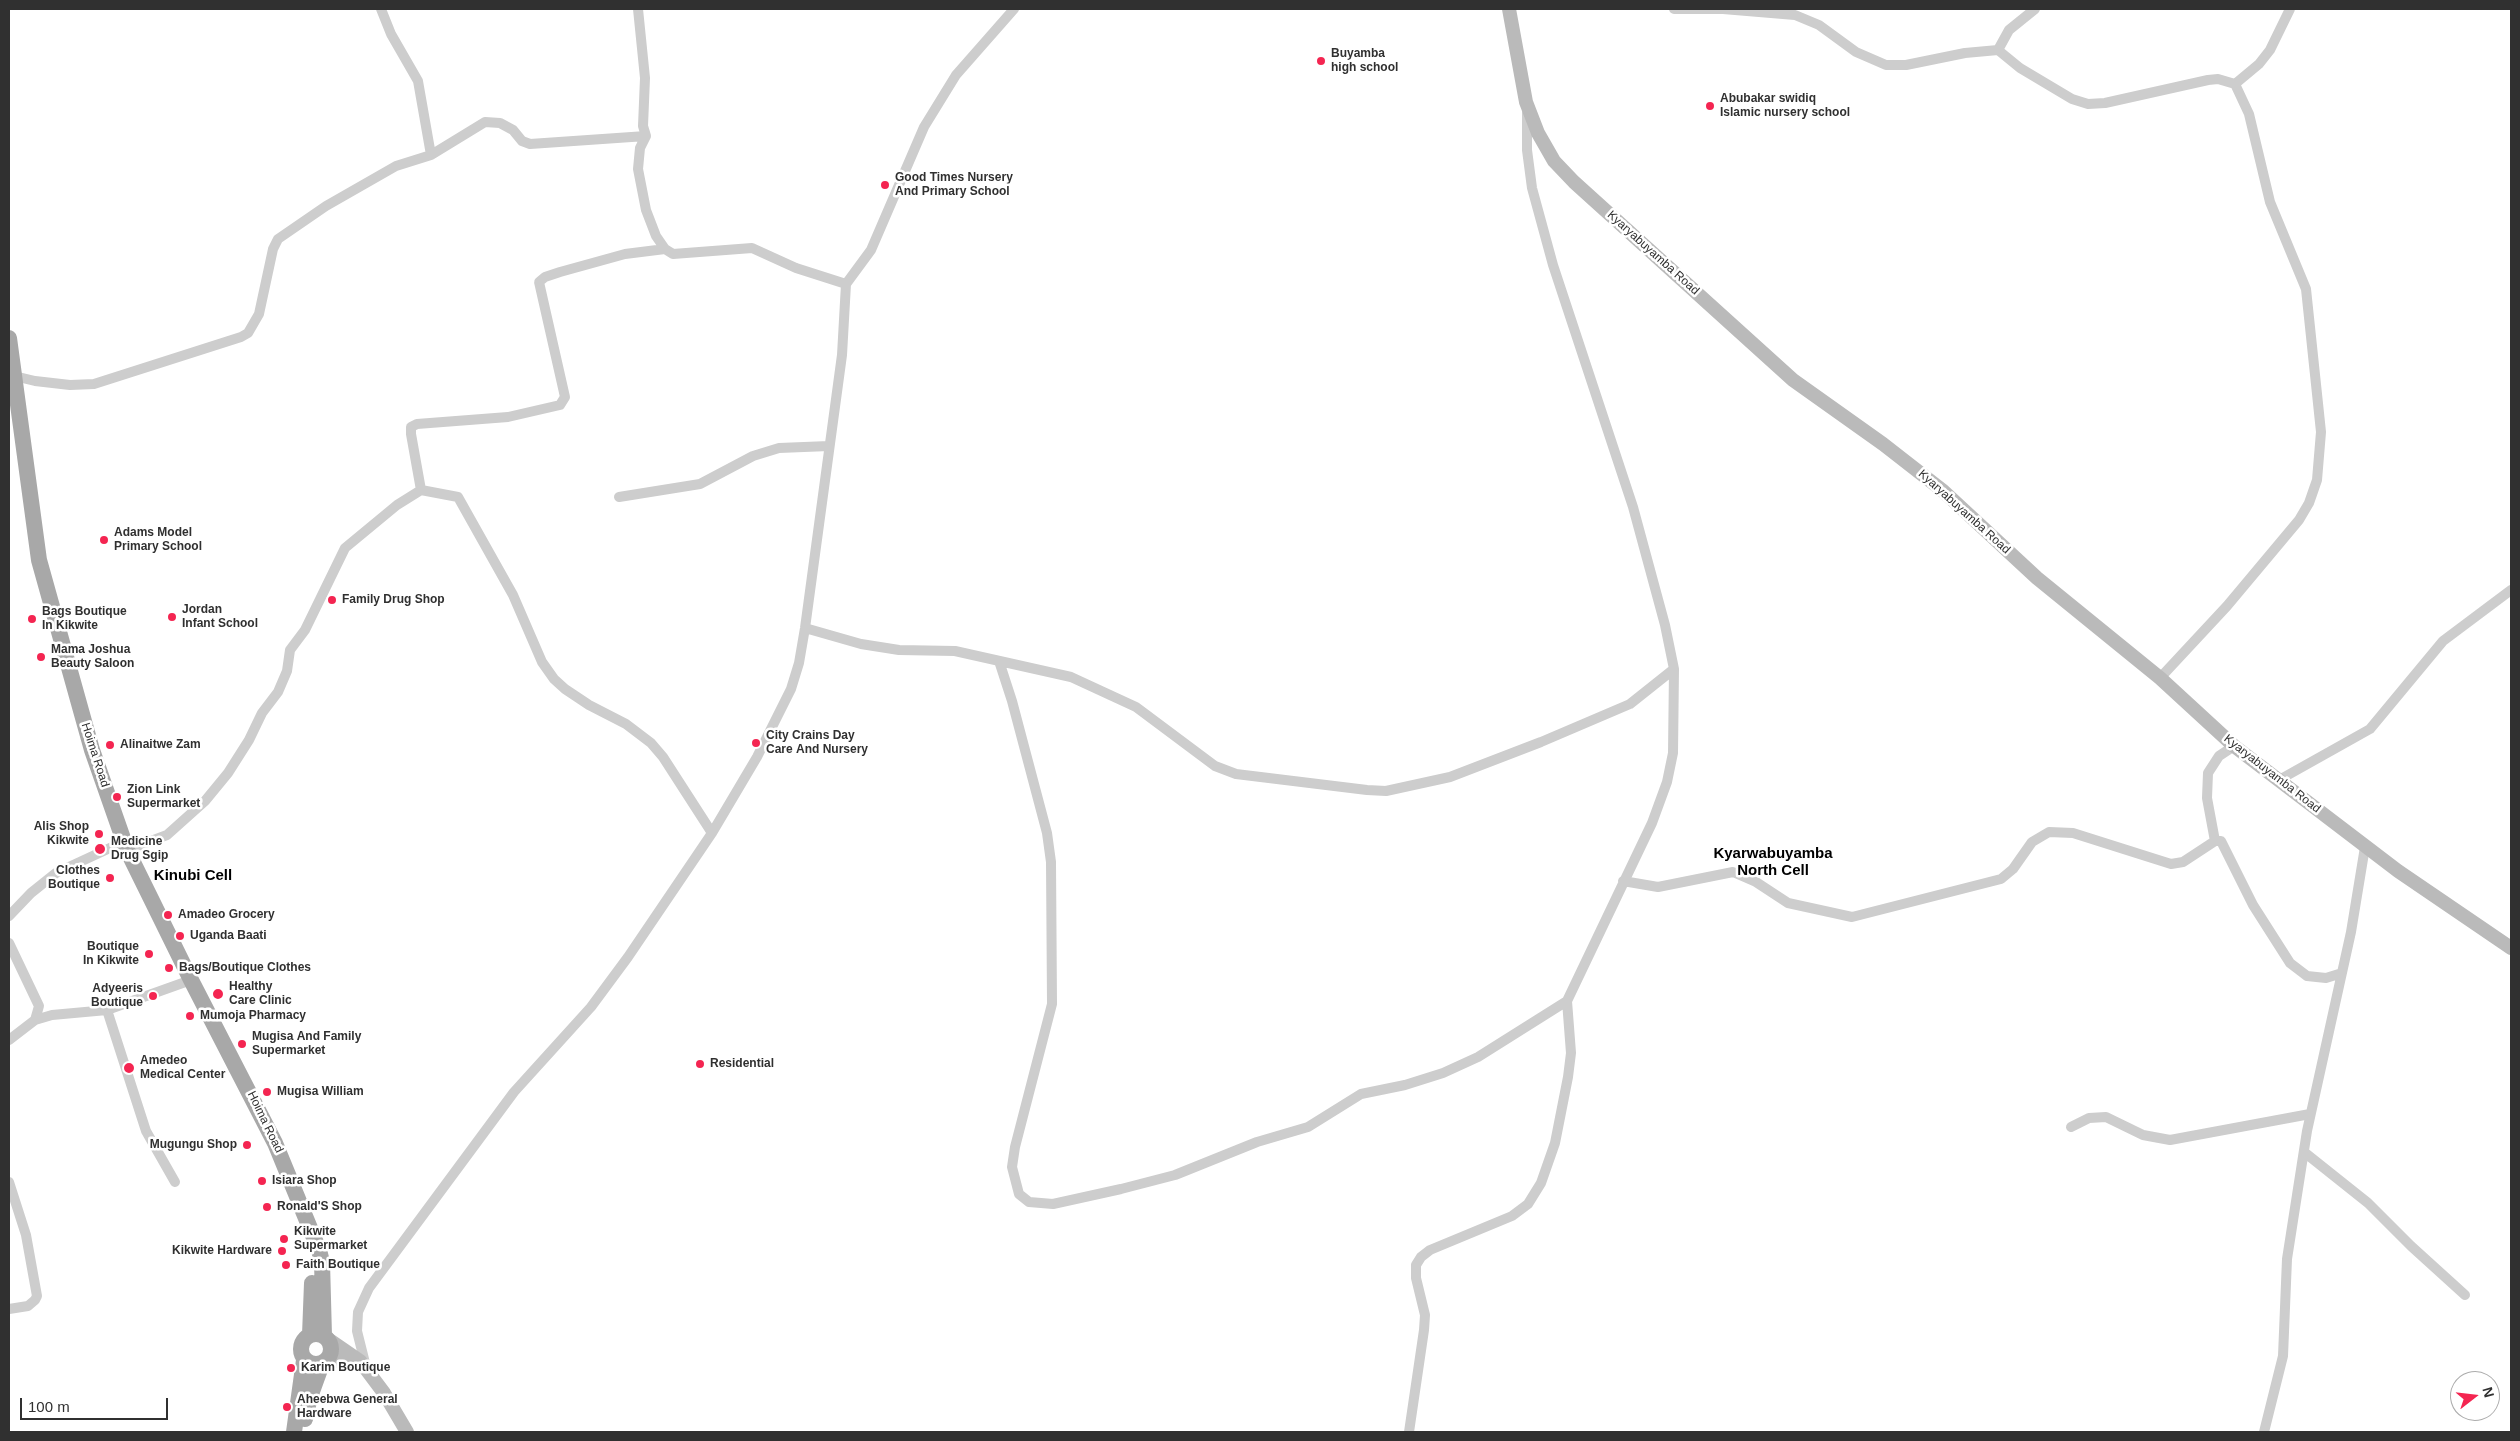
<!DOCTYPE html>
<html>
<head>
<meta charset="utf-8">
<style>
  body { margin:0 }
  #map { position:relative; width:2520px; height:1441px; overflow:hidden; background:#fff; font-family:Arial,sans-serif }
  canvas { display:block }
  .frame { position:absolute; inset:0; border:10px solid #303030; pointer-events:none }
  .north { position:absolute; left:2450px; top:1371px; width:50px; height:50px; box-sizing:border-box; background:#fff; border:1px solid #acacac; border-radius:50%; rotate:74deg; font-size:14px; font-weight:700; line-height:20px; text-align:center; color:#303030 }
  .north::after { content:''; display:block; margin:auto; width:18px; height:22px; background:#f42551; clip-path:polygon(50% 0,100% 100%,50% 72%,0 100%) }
  .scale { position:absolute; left:20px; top:1398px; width:148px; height:22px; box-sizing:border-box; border:2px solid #303030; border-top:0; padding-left:6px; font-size:15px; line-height:18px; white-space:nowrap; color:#303030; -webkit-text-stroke:4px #fff; paint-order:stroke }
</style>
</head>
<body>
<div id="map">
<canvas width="2520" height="1441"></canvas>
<div class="frame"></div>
<div class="north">N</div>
<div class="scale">100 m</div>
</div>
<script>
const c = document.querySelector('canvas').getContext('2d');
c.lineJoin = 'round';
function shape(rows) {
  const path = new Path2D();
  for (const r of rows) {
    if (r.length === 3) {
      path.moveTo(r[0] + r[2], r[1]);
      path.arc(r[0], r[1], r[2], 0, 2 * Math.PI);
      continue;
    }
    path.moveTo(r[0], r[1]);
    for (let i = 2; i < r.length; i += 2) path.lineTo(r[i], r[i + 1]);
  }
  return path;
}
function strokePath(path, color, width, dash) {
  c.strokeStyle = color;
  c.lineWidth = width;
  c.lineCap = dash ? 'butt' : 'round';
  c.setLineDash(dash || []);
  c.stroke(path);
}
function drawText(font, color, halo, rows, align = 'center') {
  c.font = font + ' Arial,sans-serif';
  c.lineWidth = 5;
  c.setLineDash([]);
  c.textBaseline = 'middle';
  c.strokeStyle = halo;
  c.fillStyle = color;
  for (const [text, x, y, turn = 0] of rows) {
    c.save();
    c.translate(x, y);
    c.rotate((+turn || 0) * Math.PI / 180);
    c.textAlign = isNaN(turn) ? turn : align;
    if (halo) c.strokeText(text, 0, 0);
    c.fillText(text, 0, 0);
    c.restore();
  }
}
const street = shape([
  [381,9,391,34,418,81,431,155],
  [638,9,645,78,643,126,646,136,640,148,638,169,646,210,656,236,665,249,673,254,752,248,796,268,846,284],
  [1674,9,1723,9,1795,15,1819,25,1856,52,1886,65,1906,65,1965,53,1998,50],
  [2035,9,2009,30,1998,50,2020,68,2072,99,2088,104,2105,103,2208,80,2218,79,2235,84,2249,114,2270,202,2306,289,2321,432,2317,480,2309,503,2299,520,2227,606,2160,678],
  [2235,84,2259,64,2270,50,2290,9],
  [10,375,35,381,70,385,94,384,241,337,248,333,259,314,273,249,278,239,326,206,396,166,431,155,485,122,500,123,513,130,522,141,530,144,646,136],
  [421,490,411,434,411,427,417,424,508,417,560,405,565,397,539,282,545,277,560,272,625,254,665,249],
  [619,497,700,484,753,456,779,448,829,446],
  [805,628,861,644,899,650,955,651,1071,677,1136,707,1215,766,1236,774,1367,790,1386,791,1450,777,1541,742,1630,704,1674,669],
  [999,661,1012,701,1047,833,1051,862,1052,1004,1015,1147,1012,1167,1019,1194,1029,1202,1053,1204,1121,1189,1175,1175,1257,1142,1308,1127,1361,1094,1405,1085,1443,1073,1478,1057,1567,1001],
  [2234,746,2219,756,2208,773,2207,798,2215,841,2221,841,2253,905,2290,963,2307,976,2326,978,2342,973],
  [2279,780,2370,729,2443,641,2511,590],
  [127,850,167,835,205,801,228,773,249,740,262,713,278,692,287,671,290,650,305,630,345,548,397,505,421,490,458,497,513,595,542,662,554,679,565,689,589,705,626,724,651,743,663,757,712,833],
  [1623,881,1658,887,1733,872,1756,882,1788,903,1852,917,2001,879,2013,869,2032,842,2049,832,2073,833,2171,864,2183,862,2215,841],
  [9,916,31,893,56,873,125,841],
  [9,943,39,1006,35,1020,52,1015,107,1010,191,980],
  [107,1010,146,1131,175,1182],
  [9,1040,35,1020],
  [2071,1127,2089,1118,2106,1117,2143,1135,2170,1140,2310,1114],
  [2304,1152,2368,1203,2411,1246,2465,1295],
  [9,1182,26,1235,37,1296,35,1300,28,1306,9,1309],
  [366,1367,357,1331,358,1312,369,1288,514,1092,591,1007,628,957,712,833,757,757,791,689,799,663,805,628,842,355,846,284,871,250,924,127,956,75,1014,9],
  [1409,1432,1424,1330,1425,1315,1416,1278,1416,1265,1421,1257,1430,1250,1512,1216,1528,1204,1541,1183,1555,1143,1568,1077,1571,1053,1567,1001,1652,823,1667,782,1673,753,1674,669,1665,625,1633,507,1553,265,1532,188,1527,150,1527,113],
  [2264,1432,2283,1356,2287,1259,2307,1131,2351,932,2365,847]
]);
const secondary = shape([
  [1509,9,1526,102,1538,133,1554,161,1574,182,1793,380,1883,444,1942,490,2037,578,2160,678,2234,746,2398,871,2511,948],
  [328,1339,360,1361,384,1393,407,1432],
  [326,1361,360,1361]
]);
const primary = shape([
  [9,338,39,560,92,750,127,850,191,980,275,1143,319,1250,322,1262,324,1336],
  [316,1349,15],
  [310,1335,312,1283],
  [305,1419,310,1397,322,1364],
  [294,1432,304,1360]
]);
const markers = [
  [1321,61,5,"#f42551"],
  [1710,106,5,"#f42551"],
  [885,185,5,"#f42551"],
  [104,540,5,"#f42551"],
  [332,600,5,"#f42551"],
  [172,617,5,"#f42551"],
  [32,619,5,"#f42551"],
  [41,657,5,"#f42551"],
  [756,743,5,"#f42551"],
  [110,745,5,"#f42551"],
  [117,797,5,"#f42551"],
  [99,834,5,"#f42551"],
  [100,849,6,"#f42551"],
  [110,878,5,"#f42551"],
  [168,915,5,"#f42551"],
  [180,936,5,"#f42551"],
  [149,954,5,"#f42551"],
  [169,968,5,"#f42551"],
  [218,994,6,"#f42551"],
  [153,996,5,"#f42551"],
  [190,1016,5,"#f42551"],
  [242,1044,5,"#f42551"],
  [700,1064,5,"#f42551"],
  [129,1068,6,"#f42551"],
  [267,1092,5,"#f42551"],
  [247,1145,5,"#f42551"],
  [262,1181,5,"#f42551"],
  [267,1207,5,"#f42551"],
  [284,1239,5,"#f42551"],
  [282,1251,5,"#f42551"],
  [286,1265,5,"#f42551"],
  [291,1368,5,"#f42551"],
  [287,1407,5,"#f42551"]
];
const poiNames = [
  ["Buyamba",1331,54],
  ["high school",1331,68],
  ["Abubakar swidiq",1720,99],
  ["Islamic nursery school",1720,113],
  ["Good Times Nursery",895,178],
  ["And Primary School",895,192],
  ["Adams Model",114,533],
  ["Primary School",114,547],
  ["Family Drug Shop",342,600],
  ["Jordan",182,610],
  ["Infant School",182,624],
  ["Bags Boutique",42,612],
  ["In Kikwite",42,626],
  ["Mama Joshua",51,650],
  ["Beauty Saloon",51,664],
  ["City Crains Day",766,736],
  ["Care And Nursery",766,750],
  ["Alinaitwe Zam",120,745],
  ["Zion Link",127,790],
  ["Supermarket",127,804],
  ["Alis Shop",89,827,"right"],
  ["Kikwite",89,841,"right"],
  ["Medicine",111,842],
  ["Drug Sgip",111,856],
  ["Clothes",100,871,"right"],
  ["Boutique",100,885,"right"],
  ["Amadeo Grocery",178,915],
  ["Uganda Baati",190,936],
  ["Boutique",139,947,"right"],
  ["In Kikwite",139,961,"right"],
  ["Bags/Boutique Clothes",179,968],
  ["Healthy",229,987],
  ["Care Clinic",229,1001],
  ["Adyeeris",143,989,"right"],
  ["Boutique",143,1003,"right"],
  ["Mumoja Pharmacy",200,1016],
  ["Mugisa And Family",252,1037],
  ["Supermarket",252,1051],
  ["Amedeo",140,1061],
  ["Medical Center",140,1075],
  ["Residential",710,1064],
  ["Mugisa William",277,1092],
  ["Mugungu Shop",237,1145,"right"],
  ["Isiara Shop",272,1181],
  ["Ronald'S Shop",277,1207],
  ["Kikwite",294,1232],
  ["Supermarket",294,1246],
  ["Kikwite Hardware",272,1251,"right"],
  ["Faith Boutique",296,1265],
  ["Karim Boutique",301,1368],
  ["Aheebwa General",297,1400],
  ["Hardware",297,1414]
];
const streetNames = [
  ["Kyaryabuyamba Road",1653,253,42],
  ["Kyaryabuyamba Road",1964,512,42],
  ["Hoima Road",95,755,72],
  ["Kyaryabuyamba Road",2272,774,38],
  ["Hoima Road",265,1122,64]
];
const quarterNames = [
  ["Kyarwabuyamba",1773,854],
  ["North Cell",1773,871],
  ["Kinubi Cell",193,876]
];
strokePath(street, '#cdcdcd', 10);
strokePath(secondary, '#bababa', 14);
strokePath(primary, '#a8a8a8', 16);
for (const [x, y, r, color] of markers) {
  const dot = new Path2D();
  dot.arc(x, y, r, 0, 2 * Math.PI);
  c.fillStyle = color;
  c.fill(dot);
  strokePath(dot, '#fff', 2);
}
drawText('bold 12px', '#303030', '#fff', poiNames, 'left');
drawText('12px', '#303030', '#fff', streetNames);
drawText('bold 15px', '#000', '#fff', quarterNames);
</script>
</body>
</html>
